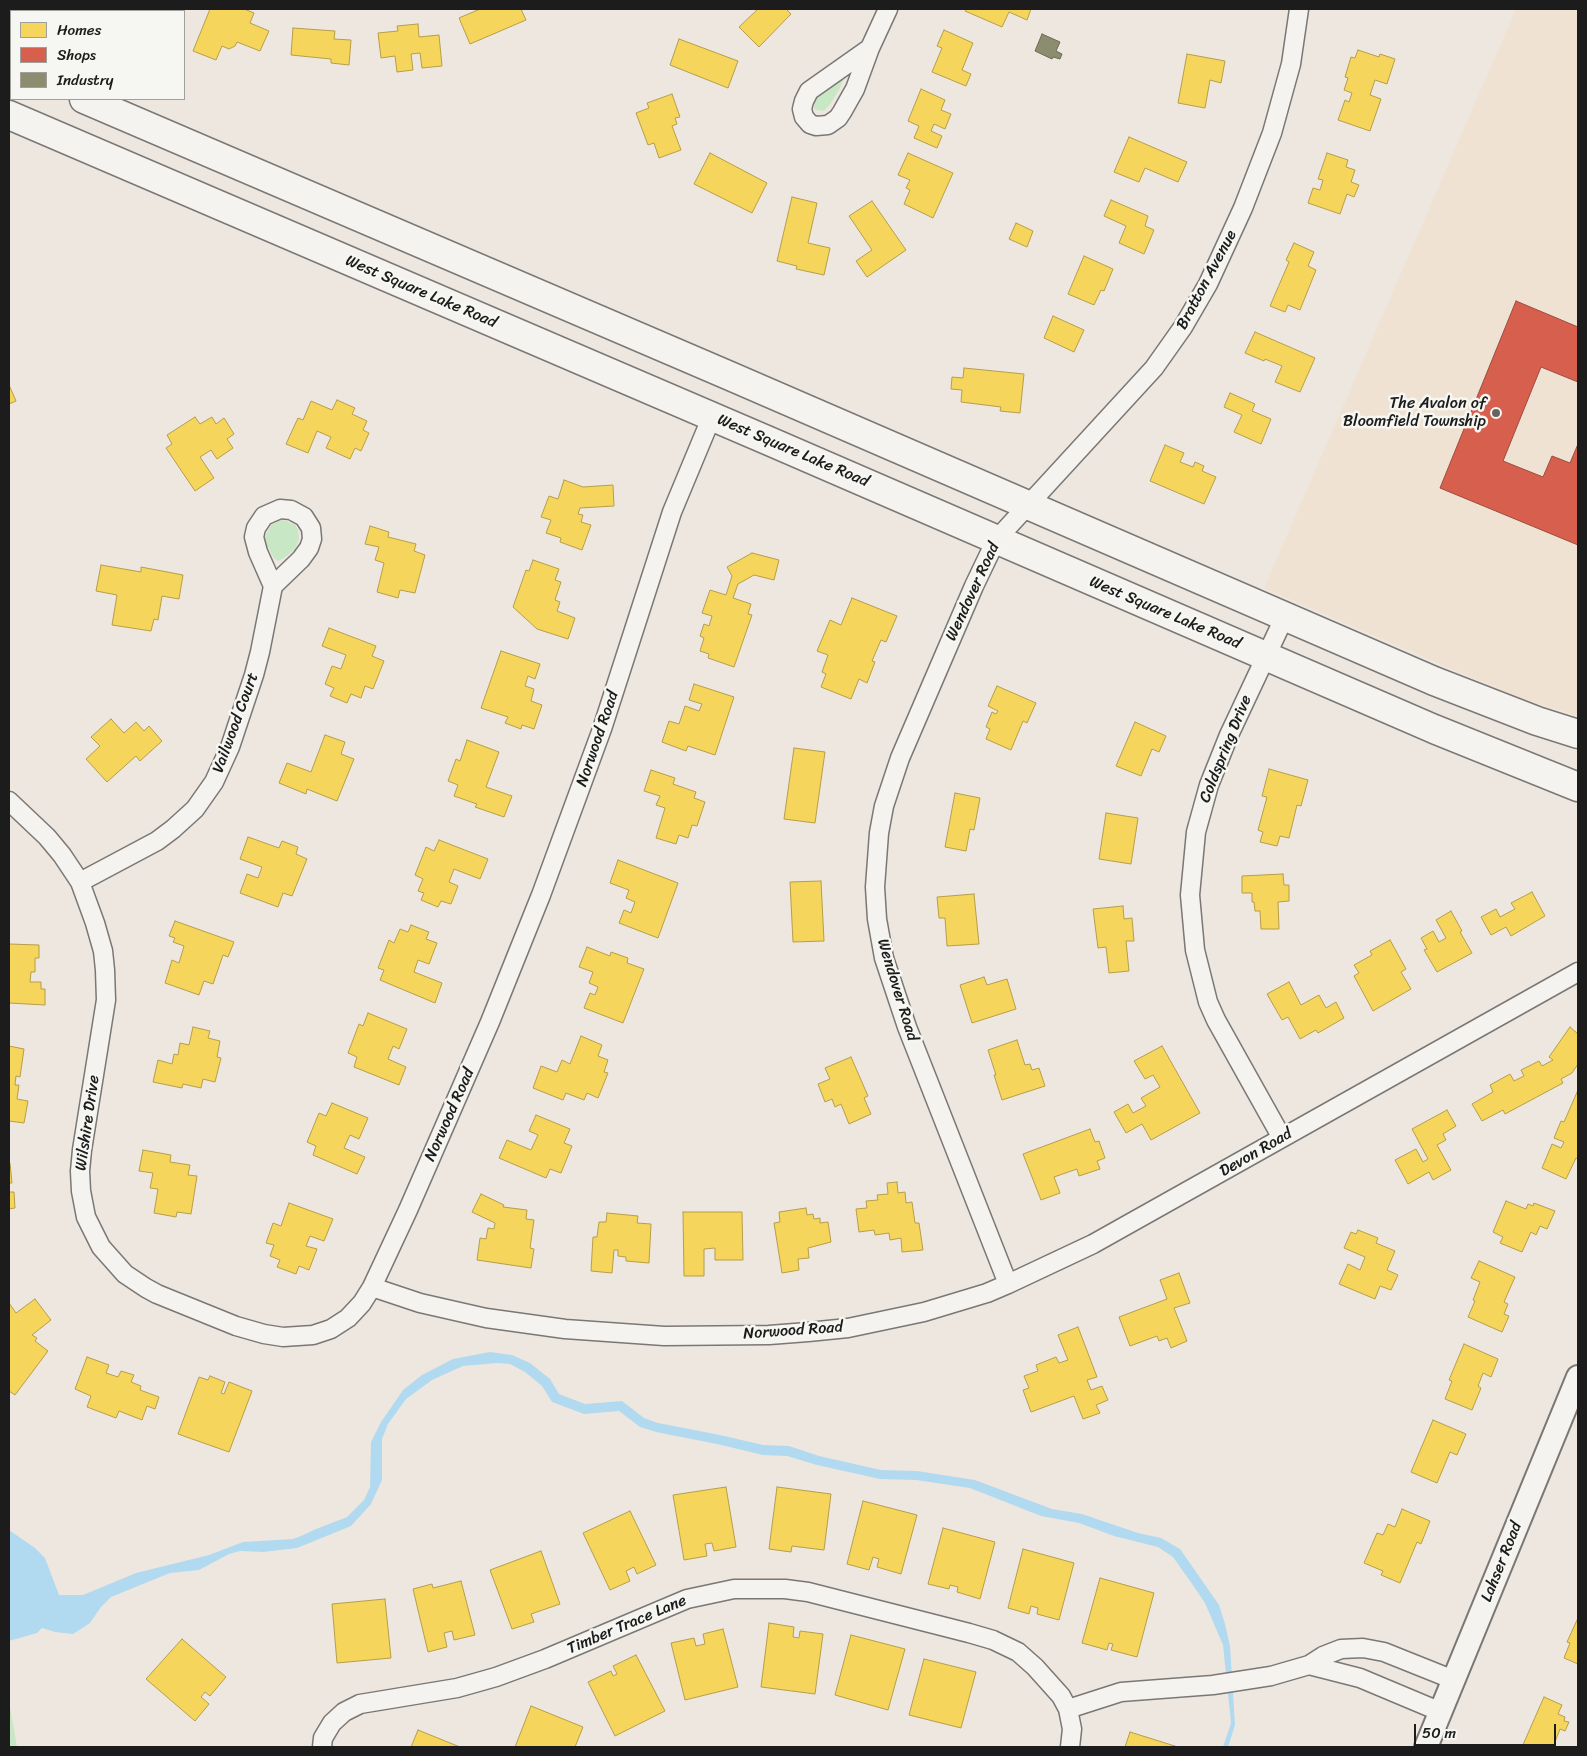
<!DOCTYPE html>
<html>
<head>
<meta charset="utf-8">
<style>
  body { margin:0 }
  #map { position:relative; width:1587px; height:1756px; overflow:hidden; background:#eee7df; font-family:Sriracha,sans-serif }
  canvas { display:block }
  .frame { position:absolute; inset:0; border:10px solid #1c1c1c; pointer-events:none }
  .legend { position:absolute; left:10px; top:10px; width:175px; height:90px; box-sizing:border-box; background:#f6f6f2; border:1px solid #9f9f9c; margin:0; padding:6px 9px; list-style:none; font-size:15px; color:#1c1c1c }
  .legend li { display:flex; align-items:center; gap:10px; height:25px }
  .legend b { width:25px; border:1px solid #9f9f9c }
  .scale { position:absolute; left:1414px; top:1724px; width:142px; height:22px; box-sizing:border-box; border:2px solid #1c1c1c; border-top:0; padding-left:6px; font-size:15px; line-height:18px; white-space:nowrap; color:#1c1c1c; -webkit-text-stroke:4px #f6f6f2; paint-order:stroke }
</style>
</head>
<body>
<div id="map">
<canvas width="1587" height="1756"></canvas>
<div class="frame"></div>
<ul class="legend">
<li><b style="height:14px;background:#f6d55c"></b>Homes</li>
<li><b style="height:14px;background:#d6604d"></b>Shops</li>
<li><b style="height:14px;background:#8c8c6e"></b>Industry</li>
</ul>
<div class="scale">50 m</div>
</div>
<script>
const c = document.querySelector('canvas').getContext('2d');
c.lineJoin = 'round';
function fillPath(path, color) {
  c.fillStyle = color;
  c.fill(path, 'evenodd');
}
function shape(rows) {
  const path = new Path2D();
  for (const r of rows) {
    path.moveTo(r[0], r[1]);
    for (let i = 2; i < r.length; i += 2) path.lineTo(r[i], r[i + 1]);
  }
  return path;
}
function strokePath(path, color, width, dash) {
  c.strokeStyle = color;
  c.lineWidth = width;
  c.lineCap = dash ? 'butt' : 'round';
  c.setLineDash(dash || []);
  c.stroke(path);
}
function drawText(font, color, halo, rows, align = 'center') {
  c.font = font + ' Sriracha,sans-serif';
  c.lineWidth = 5;
  c.setLineDash([]);
  c.textBaseline = 'middle';
  c.strokeStyle = halo;
  c.fillStyle = color;
  for (const [text, x, y, turn = 0] of rows) {
    c.save();
    c.translate(x, y);
    c.rotate((+turn || 0) * Math.PI / 180);
    c.textAlign = isNaN(turn) ? turn : align;
    if (halo) c.strokeText(text, 0, 0);
    c.fillText(text, 0, 0);
    c.restore();
  }
}
const built = shape([
  [1516,9,1578,9,1578,716,1522,698,1473,678,1264,588]
]);
const green = shape([
  [840,79,843,80,840,88,831,103,824,111,816,110,814,108,815,100,822,92],
  [281,520,286,521,295,525,298,530,299,539,295,549,284,558,278,561,274,558,267,545,265,537,271,525],
  [9,1701,17,1747,9,1747]
]);
const water = shape([
  [490,1352,512,1355,530,1363,550,1379,559,1394,585,1404,622,1401,644,1418,658,1423,720,1435,763,1445,789,1446,819,1456,881,1470,917,1471,975,1480,1052,1509,1082,1514,1138,1533,1161,1538,1180,1549,1192,1566,1219,1605,1225,1624,1230,1646,1235,1725,1228,1747,1223,1747,1231,1723,1223,1645,1205,1603,1197,1591,1173,1557,1158,1547,1114,1536,1079,1523,1041,1516,970,1488,916,1480,880,1479,817,1465,787,1456,763,1455,717,1444,656,1432,640,1427,619,1411,584,1414,552,1402,542,1386,525,1372,510,1364,497,1363,463,1366,432,1380,406,1399,388,1424,382,1439,382,1480,371,1504,351,1526,297,1548,263,1552,240,1551,229,1554,199,1570,170,1573,111,1597,101,1607,90,1623,73,1634,55,1632,42,1628,37,1633,9,1641,9,1530,35,1548,45,1558,59,1595,83,1595,136,1573,209,1555,243,1542,293,1539,301,1536,316,1529,347,1517,364,1500,370,1487,371,1442,381,1422,403,1390,422,1375,453,1359]
]);
const homes = shape([
  [210,9,244,9,254,13,250,23,269,31,260,51,237,42,235,46,229,49,222,46,216,60,193,51,210,9],
  [480,9,521,9,526,20,470,44,459,18,480,9],
  [758,9,786,9,791,14,759,47,739,27,758,9],
  [966,9,1031,9,1027,20,1009,12,1002,27,965,11,966,9],
  [418,24,419,37,439,35,442,66,422,68,420,53,411,54,413,70,397,72,395,56,381,58,378,33,398,31,397,26,418,24],
  [293,28,335,31,334,39,351,40,349,65,331,63,331,59,291,55,293,28],
  [944,30,973,43,962,70,971,74,966,86,932,72,942,48,937,46,944,30],
  [679,39,738,61,728,88,670,65,679,39],
  [1358,50,1379,57,1380,54,1395,59,1387,84,1375,80,1370,95,1381,99,1370,131,1338,120,1345,100,1349,102,1352,93,1344,90,1348,78,1345,77,1351,57,1355,58,1358,50],
  [1187,54,1225,61,1221,83,1210,80,1205,108,1178,103,1187,54],
  [921,89,945,100,941,110,951,114,945,129,934,124,931,131,942,136,937,148,914,138,919,126,908,121,921,89],
  [672,94,680,117,675,118,677,124,672,126,681,150,659,158,654,143,648,145,636,113,649,108,647,103,672,94],
  [1129,137,1187,162,1178,182,1145,168,1139,182,1114,172,1129,137],
  [710,153,767,183,752,213,694,184,710,153],
  [908,153,953,173,933,218,904,204,910,190,906,188,910,180,898,175,908,153],
  [1327,153,1348,160,1346,167,1355,170,1351,182,1359,185,1354,197,1347,194,1340,214,1308,203,1313,188,1320,190,1323,180,1318,179,1327,153],
  [792,197,817,203,808,243,830,248,824,275,796,269,797,266,777,261,792,197],
  [1111,200,1148,216,1145,226,1154,230,1144,254,1119,243,1126,226,1104,216,1111,200],
  [872,201,906,250,867,277,856,261,872,250,849,216,872,201],
  [1016,223,1033,231,1027,247,1009,239,1016,223],
  [1294,243,1314,252,1308,266,1316,270,1300,310,1288,305,1285,312,1270,306,1289,262,1286,260,1294,243],
  [1084,256,1113,269,1104,291,1101,290,1094,305,1068,294,1084,256],
  [1053,316,1084,330,1074,352,1044,338,1053,316],
  [1255,332,1315,358,1300,392,1275,382,1282,366,1265,359,1264,361,1245,353,1255,332],
  [964,368,1024,374,1020,413,1000,411,1001,407,961,402,962,390,951,389,952,377,963,378,964,368],
  [9,385,16,401,9,404,9,385],
  [1230,393,1255,404,1252,411,1271,419,1261,444,1234,432,1242,415,1224,407,1230,393],
  [337,400,355,408,352,414,367,421,363,430,369,433,361,451,355,448,350,459,326,448,331,437,317,431,308,453,286,444,298,418,303,420,311,401,332,410,337,400],
  [195,417,200,424,212,417,216,424,224,418,234,434,227,439,233,448,217,459,211,450,200,457,214,478,195,491,166,448,172,444,167,435,195,417],
  [1165,445,1184,453,1180,462,1193,467,1195,462,1204,466,1202,471,1216,477,1204,504,1150,481,1165,445],
  [564,480,583,487,613,485,614,506,580,508,578,514,583,515,581,522,591,525,582,550,560,542,561,538,546,533,551,520,541,517,549,496,558,499,564,480],
  [370,526,389,532,388,537,416,544,414,551,425,555,415,593,400,590,398,598,377,592,384,563,375,560,379,547,365,544,370,526],
  [752,553,779,560,774,580,754,575,738,584,733,598,751,604,748,614,752,615,734,667,708,658,709,654,700,651,704,638,700,636,704,624,709,626,712,616,702,613,710,590,726,595,732,576,727,567,752,553],
  [533,560,559,569,555,580,561,582,555,600,560,602,557,611,575,618,568,639,537,629,513,607,526,570,529,571,533,560],
  [101,565,141,572,141,567,183,575,179,599,162,596,158,620,154,619,151,631,112,625,117,595,96,591,101,565],
  [852,598,897,616,886,642,881,640,872,661,875,662,867,683,859,679,851,699,821,687,826,674,822,672,828,655,817,651,830,620,841,625,852,598],
  [329,628,376,646,372,656,384,661,373,689,365,686,361,698,351,694,347,703,330,696,334,688,325,684,332,666,341,669,346,655,322,646,329,628],
  [501,651,540,664,535,679,528,676,525,686,534,689,531,701,542,705,534,729,522,725,521,729,505,723,508,717,481,708,501,651],
  [694,684,734,697,715,755,688,746,686,751,662,742,669,721,679,724,685,706,699,711,702,704,689,700,694,684],
  [997,686,1036,703,1027,723,1023,721,1011,750,986,739,990,729,986,727,992,712,996,714,998,711,988,706,997,686],
  [111,719,124,733,136,722,144,731,149,726,162,741,140,761,136,756,107,782,86,759,100,746,91,737,111,719],
  [1135,722,1166,736,1159,752,1152,749,1141,776,1116,766,1135,722],
  [325,735,345,742,341,754,354,759,337,801,307,789,306,794,279,783,287,763,311,772,325,735],
  [467,740,499,752,486,787,512,796,504,817,475,807,477,804,454,796,458,785,448,781,456,759,460,761,467,740],
  [794,748,825,752,815,823,784,819,794,748],
  [1269,769,1308,780,1301,806,1297,805,1289,838,1280,836,1277,846,1260,842,1263,832,1258,830,1267,797,1262,796,1269,769],
  [651,770,675,778,673,784,696,792,694,798,705,802,697,826,692,825,688,838,679,835,676,844,656,838,665,808,656,805,660,796,644,791,651,770],
  [955,793,980,798,974,830,970,829,966,851,945,847,955,793],
  [1106,813,1138,818,1131,864,1099,859,1106,813],
  [248,837,279,848,282,841,298,847,296,854,307,859,292,896,283,893,278,907,240,893,247,874,258,878,262,867,240,859,248,837],
  [439,840,488,859,480,879,454,869,449,882,458,886,451,904,441,901,438,907,421,900,424,893,418,891,423,879,415,875,426,847,434,851,439,840],
  [618,860,678,883,658,938,619,923,624,910,631,913,635,902,626,898,629,890,610,883,618,860],
  [1283,874,1284,885,1289,885,1289,901,1278,902,1279,929,1261,929,1260,911,1255,911,1254,902,1252,902,1252,893,1242,893,1242,876,1283,874],
  [821,881,824,941,793,942,790,882,821,881],
  [1532,892,1545,916,1511,936,1506,927,1491,935,1481,917,1496,909,1500,917,1515,909,1511,903,1532,892],
  [974,894,979,944,947,946,945,918,939,918,937,897,974,894],
  [1123,906,1124,919,1132,918,1134,941,1126,941,1129,971,1109,973,1106,947,1098,948,1093,909,1123,906],
  [1451,911,1462,931,1460,932,1472,953,1437,972,1424,950,1427,949,1421,938,1433,931,1439,942,1446,938,1436,920,1451,911],
  [175,921,234,942,228,957,223,955,213,984,204,981,199,995,165,983,172,960,179,963,184,946,173,942,175,938,169,936,175,921],
  [411,925,429,932,426,939,437,943,429,964,418,960,414,972,442,983,435,1003,380,980,384,970,378,968,389,940,394,943,400,929,408,932,411,925],
  [1390,940,1406,969,1401,972,1411,989,1373,1011,1354,976,1359,973,1354,965,1372,955,1370,951,1390,940],
  [9,944,39,945,39,958,35,958,35,972,31,972,30,982,41,982,41,989,45,989,45,1005,9,1003,9,944],
  [587,947,610,956,611,952,628,958,627,963,644,969,623,1023,584,1008,590,993,595,995,598,987,589,983,593,972,579,967,587,947],
  [984,977,987,985,1007,979,1016,1009,972,1023,960,985,984,977],
  [1289,982,1301,1005,1319,995,1326,1008,1336,1002,1344,1018,1318,1033,1316,1030,1300,1039,1288,1017,1282,1020,1267,994,1289,982],
  [368,1013,407,1029,399,1049,393,1046,388,1059,406,1067,399,1085,354,1067,357,1057,348,1053,359,1024,363,1026,368,1013],
  [193,1027,210,1031,208,1038,220,1041,217,1057,221,1058,215,1082,203,1079,201,1088,183,1084,182,1088,153,1082,158,1060,172,1064,174,1054,178,1055,180,1043,189,1045,193,1027],
  [1570,1027,1578,1034,1578,1064,1572,1073,1561,1079,1563,1083,1505,1114,1503,1110,1482,1121,1472,1104,1493,1092,1490,1085,1510,1074,1514,1081,1524,1076,1521,1070,1539,1061,1542,1066,1553,1060,1549,1057,1570,1027],
  [581,1036,602,1045,598,1056,608,1060,604,1072,608,1073,598,1098,587,1093,584,1100,566,1093,563,1100,533,1088,541,1066,557,1072,562,1060,570,1064,581,1036],
  [1017,1040,1025,1065,1030,1064,1032,1070,1039,1068,1045,1086,1002,1100,994,1075,996,1075,988,1050,1017,1040],
  [9,1046,24,1049,20,1077,16,1076,15,1085,19,1085,17,1099,28,1101,24,1123,9,1121,9,1046],
  [1162,1046,1200,1113,1151,1140,1142,1124,1126,1133,1114,1112,1128,1104,1133,1113,1146,1106,1141,1098,1160,1087,1153,1075,1145,1079,1134,1061,1162,1046],
  [851,1057,868,1096,864,1098,871,1114,849,1124,841,1104,835,1107,832,1099,825,1102,818,1084,830,1079,825,1068,851,1057],
  [1578,1090,1578,1159,1576,1158,1566,1179,1542,1168,1552,1144,1561,1148,1564,1142,1554,1138,1561,1121,1564,1122,1578,1090],
  [332,1103,368,1118,359,1139,350,1135,344,1148,365,1157,357,1174,313,1155,316,1146,307,1142,319,1113,326,1116,332,1103],
  [1447,1110,1456,1126,1443,1134,1446,1140,1437,1145,1451,1170,1433,1180,1429,1172,1408,1184,1395,1160,1416,1149,1423,1162,1428,1159,1412,1129,1447,1110],
  [536,1115,570,1129,564,1143,572,1146,561,1173,550,1169,546,1178,499,1158,507,1140,531,1150,538,1135,529,1131,536,1115],
  [1090,1129,1095,1142,1099,1141,1105,1158,1097,1161,1100,1169,1079,1176,1077,1169,1054,1177,1060,1193,1041,1200,1023,1154,1090,1129],
  [143,1150,171,1155,170,1162,190,1165,188,1175,197,1176,191,1214,177,1212,176,1217,154,1213,158,1189,150,1188,153,1173,139,1171,143,1150],
  [9,1163,10,1163,12,1183,9,1183,9,1163],
  [897,1182,898,1193,905,1192,906,1203,912,1202,915,1223,919,1223,923,1250,902,1252,901,1238,890,1240,889,1233,875,1235,874,1230,859,1232,856,1209,867,1208,866,1201,878,1200,877,1195,888,1194,887,1183,897,1182],
  [9,1192,14,1192,15,1208,9,1209,9,1192],
  [481,1194,504,1205,503,1207,527,1210,526,1219,534,1220,530,1248,534,1249,531,1268,477,1260,480,1238,486,1239,488,1228,494,1229,495,1223,472,1212,481,1194],
  [1506,1201,1526,1209,1528,1204,1533,1206,1534,1203,1555,1211,1547,1229,1540,1226,1536,1235,1531,1232,1522,1252,1500,1243,1503,1237,1493,1232,1506,1201],
  [289,1203,333,1219,324,1241,310,1236,306,1246,317,1249,309,1270,299,1266,296,1274,277,1267,280,1260,270,1256,274,1245,266,1243,273,1223,281,1226,289,1203],
  [806,1208,807,1215,813,1214,814,1219,820,1218,820,1223,828,1222,831,1242,808,1248,809,1258,798,1259,799,1270,782,1273,774,1223,780,1222,779,1212,806,1208],
  [683,1212,742,1212,743,1260,715,1260,715,1248,704,1249,704,1276,684,1276,683,1212],
  [607,1213,638,1216,637,1223,651,1224,649,1263,626,1261,626,1257,618,1256,618,1250,614,1250,612,1273,591,1271,593,1237,597,1237,599,1222,606,1222,607,1213],
  [1358,1230,1378,1238,1376,1243,1395,1251,1387,1270,1398,1275,1391,1290,1380,1286,1375,1299,1339,1284,1348,1264,1360,1270,1365,1257,1344,1248,1351,1232,1356,1234,1358,1230],
  [1479,1261,1515,1277,1504,1302,1508,1304,1504,1314,1509,1316,1502,1332,1468,1317,1475,1301,1473,1300,1480,1282,1471,1278,1479,1261],
  [1179,1273,1190,1303,1174,1308,1187,1341,1171,1348,1167,1338,1159,1341,1157,1336,1130,1346,1119,1317,1167,1299,1160,1280,1179,1273],
  [35,1299,51,1320,32,1335,37,1338,35,1341,48,1351,15,1395,9,1391,9,1303,16,1313,35,1299],
  [1078,1327,1097,1377,1087,1380,1091,1390,1102,1386,1108,1400,1096,1405,1100,1413,1083,1419,1074,1396,1031,1412,1023,1390,1029,1388,1024,1376,1038,1371,1036,1365,1056,1357,1059,1363,1068,1360,1058,1335,1078,1327],
  [1464,1344,1498,1359,1491,1377,1483,1373,1478,1386,1481,1388,1472,1410,1445,1399,1452,1381,1449,1380,1464,1344],
  [87,1357,109,1365,106,1373,118,1377,121,1371,134,1375,131,1382,141,1386,140,1390,159,1397,155,1409,147,1406,142,1420,119,1411,116,1418,87,1407,91,1396,75,1389,87,1357],
  [210,1376,225,1382,221,1393,224,1394,229,1382,252,1391,229,1452,178,1434,199,1377,208,1380,210,1376],
  [1433,1420,1466,1434,1457,1455,1450,1452,1437,1483,1411,1472,1433,1420],
  [726,1487,736,1547,714,1551,712,1543,705,1544,707,1556,684,1560,673,1495,726,1487],
  [777,1487,831,1494,824,1550,792,1546,791,1552,769,1549,777,1487],
  [863,1501,917,1515,901,1574,877,1567,879,1559,873,1557,869,1570,847,1564,863,1501],
  [1402,1509,1430,1521,1421,1544,1417,1542,1400,1583,1381,1575,1383,1571,1364,1563,1377,1533,1383,1535,1388,1524,1395,1527,1402,1509],
  [630,1511,656,1565,637,1574,634,1567,626,1571,630,1581,610,1590,583,1533,630,1511],
  [943,1528,995,1542,980,1599,957,1592,958,1587,950,1585,949,1589,928,1584,943,1528],
  [1023,1549,1074,1563,1059,1620,1037,1614,1038,1608,1031,1606,1029,1614,1008,1608,1023,1549],
  [541,1551,560,1604,531,1614,534,1622,512,1629,490,1570,541,1551],
  [1100,1578,1154,1593,1137,1657,1111,1650,1113,1644,1109,1643,1107,1650,1082,1643,1100,1578],
  [461,1581,475,1635,454,1640,452,1631,444,1633,447,1647,428,1652,413,1589,432,1584,433,1588,461,1581],
  [385,1599,391,1658,337,1663,332,1604,385,1599],
  [1578,1618,1578,1664,1564,1658,1570,1643,1567,1642,1578,1618],
  [769,1623,794,1627,793,1637,799,1638,800,1631,823,1634,815,1694,761,1687,769,1623],
  [723,1629,738,1687,685,1700,671,1643,694,1638,696,1646,705,1644,703,1634,723,1629],
  [851,1635,905,1649,888,1710,835,1695,851,1635],
  [182,1639,226,1677,210,1696,205,1692,201,1697,209,1704,195,1721,146,1679,182,1639],
  [636,1655,665,1711,615,1736,588,1682,611,1671,613,1676,617,1674,613,1666,636,1655],
  [924,1659,976,1672,961,1728,909,1715,924,1659],
  [1544,1697,1562,1705,1558,1714,1565,1717,1564,1721,1569,1722,1565,1731,1560,1729,1553,1747,1522,1747,1544,1697],
  [531,1706,583,1727,575,1747,515,1747,531,1706],
  [418,1730,460,1747,411,1747,418,1730],
  [1130,1732,1178,1747,1125,1747,1130,1732]
]);
const shops = shape([
  [1516,301,1578,327,1578,382,1541,367,1503,461,1543,477,1552,456,1570,463,1578,444,1578,545,1440,488,1516,301]
]);
const industry = shape([
  [1042,34,1060,42,1056,51,1062,54,1060,59,1053,57,1052,59,1035,51,1042,34]
]);
const minor = shape([
  [870,48,809,91,804,101,802,109,804,117,810,124,816,126,828,125,838,118,842,112,855,89,870,48,888,9],
  [9,801,47,837,62,855,80,882,95,923,103,951,105,970,106,1000,82,1150,80,1171,81,1191,86,1217,101,1247,125,1274,146,1288,157,1294,236,1326,264,1334,283,1337,313,1335,331,1329,348,1318,362,1303,372,1287,408,1210,490,1022,541,895,602,729,672,512,712,416],
  [80,882,157,841,173,829,195,809,214,782,230,747,254,675,260,652,273,586,301,559,309,548,312,539,311,528,304,517,291,510,280,509,264,516,256,528,254,537,258,552,273,586],
  [1282,1138,1216,1020,1208,1002,1195,950,1190,895,1196,832,1209,785,1229,735,1285,616],
  [1008,1284,907,1027,884,958,877,919,875,887,879,833,884,806,900,758,974,586,996,540,1154,368,1183,327,1208,284,1243,208,1272,133,1291,64,1299,9],
  [372,1287,420,1303,486,1318,565,1329,664,1336,769,1335,808,1332,848,1328,924,1312,987,1293,1008,1284,1093,1244,1578,972],
  [1309,1665,1360,1678,1441,1712],
  [1068,1709,1121,1692,1213,1685,1271,1676,1309,1665,1323,1656,1341,1649,1363,1648,1384,1652,1454,1680],
  [322,1747,323,1738,332,1723,344,1712,360,1704,457,1688,496,1677,545,1659,687,1599,734,1589,785,1589,808,1592,969,1633,993,1640,1018,1652,1035,1667,1061,1696,1068,1709,1072,1729,1070,1747]
]);
const tertiary = shape([
  [1426,1747,1578,1377]
]);
const trunk = shape([
  [9,67,11,68],
  [84,99,730,376,1434,681,1537,721,1578,734],
  [9,115,769,441,1434,729,1578,787]
]);
const markers = [
  [1496,413,5,"#666360"]
];
const streetNames = [
  ["Bratton Avenue",1207,280,-62],
  ["West Square Lake Road",421,292,23],
  ["West Square Lake Road",793,451,23],
  ["Wendover Road",973,592,-65],
  ["West Square Lake Road",1165,613,23],
  ["Vailwood Court",236,723,-70],
  ["Norwood Road",598,739,-71],
  ["Coldspring Drive",1226,749,-68],
  ["Wendover Road",897,990,73],
  ["Norwood Road",450,1115,-66],
  ["Wilshire Drive",88,1123,-82],
  ["Devon Road",1256,1153,-30],
  ["Norwood Road",793,1331,-4],
  ["Lahser Road",1502,1562,-68],
  ["Timber Trace Lane",627,1625,-23]
];
const poiNames = [
  ["The Avalon of",1486,404],
  ["Bloomfield Township",1486,422]
];
fillPath(built, '#f0e2d2');
fillPath(green, '#c8e7c5');
fillPath(water, '#b1daf0');
fillPath(homes, '#f6d55c');
strokePath(homes, '#b59e49', 1);
fillPath(shops, '#d6604d');
strokePath(shops, '#9e4c3e', 1);
fillPath(industry, '#8c8c6e');
strokePath(industry, '#6a6a55', 1);
strokePath(minor, '#7a7774', 21);
strokePath(tertiary, '#7a7774', 26);
strokePath(trunk, '#7a7774', 31);
strokePath(minor, '#f4f3f0', 18);
strokePath(tertiary, '#f4f3f0', 22);
strokePath(trunk, '#f4f3f0', 28);
for (const [x, y, r, color] of markers) {
  const dot = new Path2D();
  dot.arc(x, y, r, 0, 2 * Math.PI);
  c.fillStyle = color;
  c.fill(dot);
  strokePath(dot, '#f6f6f2', 2);
}
drawText('16px', '#1c1c1c', '#f6f6f2', streetNames);
drawText('16px', '#1c1c1c', '#f6f6f2', poiNames, 'right');
</script>
</body>
</html>
